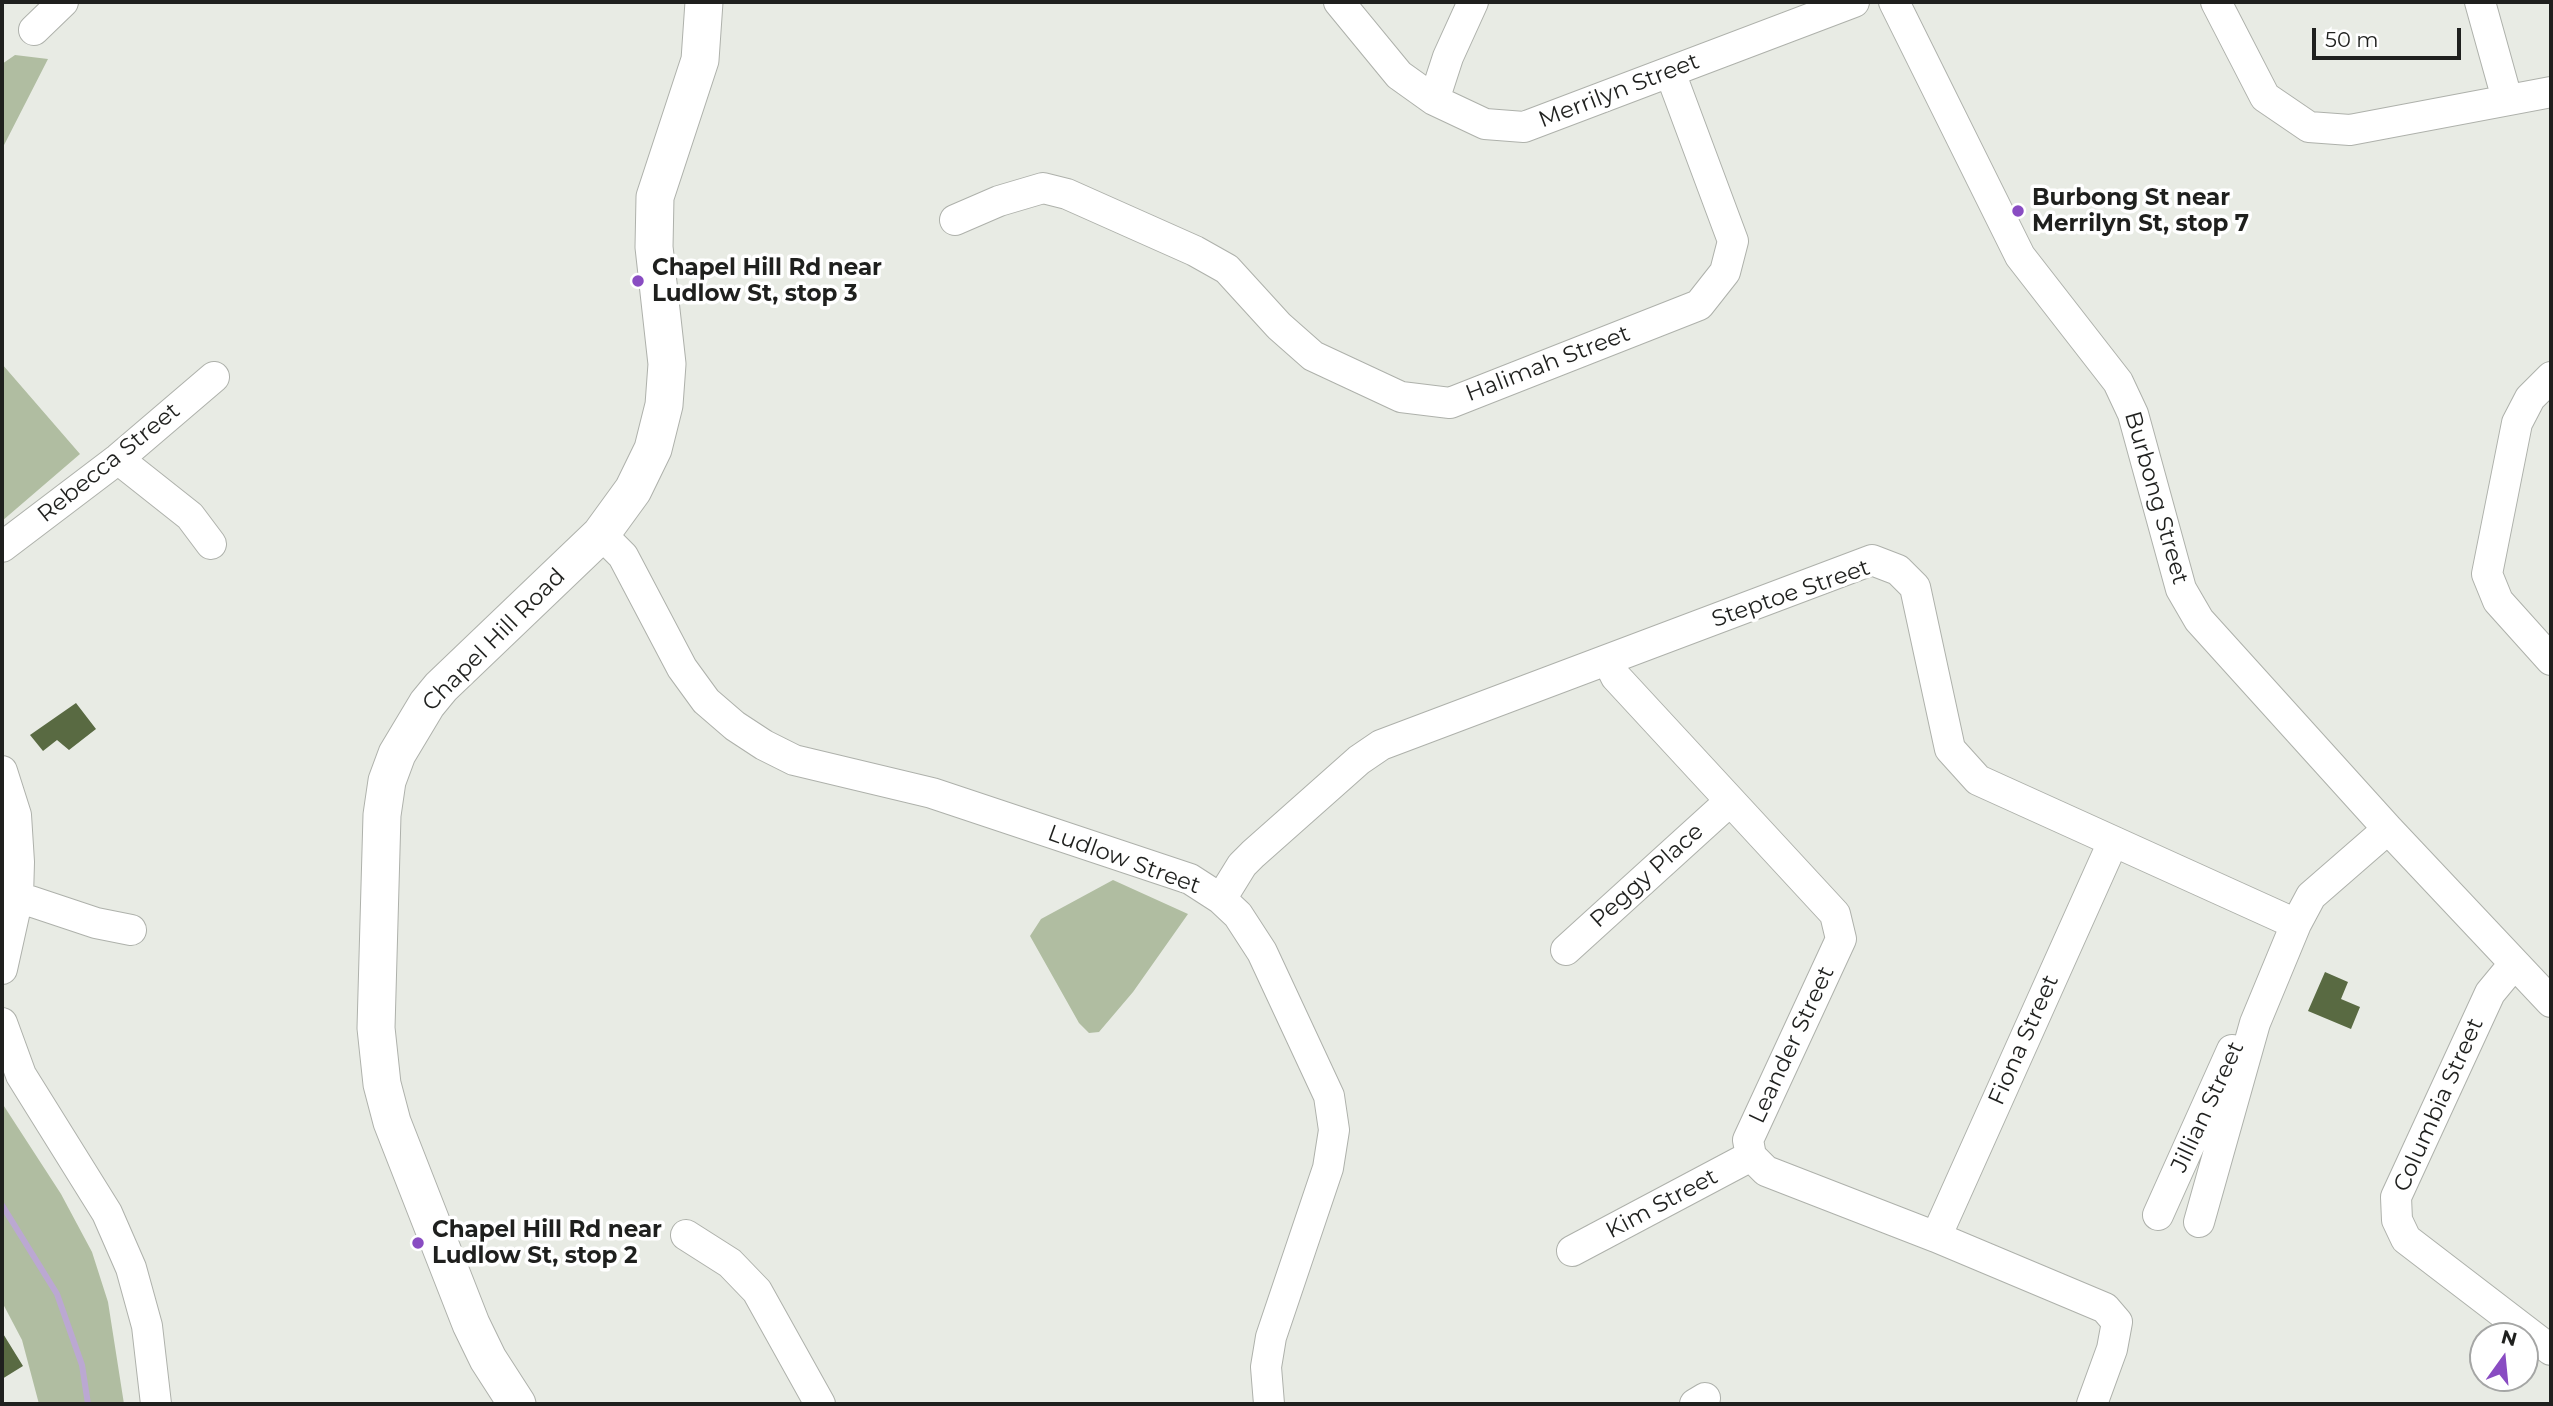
<!DOCTYPE html>
<html>
<head>
<meta charset="utf-8">
<style>
  body { margin:0 }
  #map { position:relative; width:2553px; height:1406px; overflow:hidden; background:#e8ebe4; font-family:Montserrat,sans-serif }
  canvas { display:block }
  .frame { position:absolute; inset:0; border:4px solid #1f201e; pointer-events:none }
  .north { position:absolute; left:2469px; top:1322px; width:70px; height:70px; box-sizing:border-box; background:#fff; border:2px solid #a5a6a5; border-radius:50%; rotate:15deg; font-size:19px; font-weight:700; line-height:28px; text-align:center; color:#1f201e }
  .north::after { content:''; display:block; margin:auto; width:24px; height:32px; background:#894cc2; clip-path:polygon(50% 0,100% 100%,50% 72%,0 100%) }
  .scale { position:absolute; left:2312px; top:28px; width:149px; height:32px; box-sizing:border-box; border:4px solid #1f201e; border-top:0; padding-left:9px; font-size:21px; line-height:24px; white-space:nowrap; color:#1f201e; -webkit-text-stroke:5px #fff; paint-order:stroke }
</style>
</head>
<body>
<div id="map">
<canvas width="2553" height="1406"></canvas>
<div class="frame"></div>
<div class="north">N</div>
<div class="scale">50 m</div>
</div>
<script>
const c = document.querySelector('canvas').getContext('2d');
c.lineJoin = 'round';
function fillPath(path, color) {
  c.fillStyle = color;
  c.fill(path, 'evenodd');
}
function shape(rows) {
  const path = new Path2D();
  for (const r of rows) {
    path.moveTo(r[0], r[1]);
    for (let i = 2; i < r.length; i += 2) path.lineTo(r[i], r[i + 1]);
  }
  return path;
}
function strokePath(path, color, width, dash) {
  c.strokeStyle = color;
  c.lineWidth = width;
  c.lineCap = dash ? 'butt' : 'round';
  c.setLineDash(dash || []);
  c.stroke(path);
}
function drawText(font, color, halo, rows, align = 'center') {
  c.font = font + ' Montserrat,sans-serif';
  c.lineWidth = 7;
  c.setLineDash([]);
  c.textBaseline = 'middle';
  c.strokeStyle = halo;
  c.fillStyle = color;
  for (const [text, x, y, turn = 0] of rows) {
    c.save();
    c.translate(x, y);
    c.rotate((+turn || 0) * Math.PI / 180);
    c.textAlign = isNaN(turn) ? turn : align;
    if (halo) c.strokeText(text, 0, 0);
    c.fillText(text, 0, 0);
    c.restore();
  }
}
const green = shape([
  [15,55,48,59,2,149,2,64],
  [2,364,80,454,2,521],
  [1113,880,1188,914,1133,992,1099,1032,1089,1033,1079,1023,1030,936,1041,919],
  [2,1103,61,1194,92,1252,108,1302,124,1404,39,1404,22,1340,2,1302]
]);
const stream = shape([
  [2,1205,57,1294,82,1365,88,1404]
]);
const building = shape([
  [76,703,96,729,69,750,57,740,43,751,30,735],
  [2325,972,2348,982,2341,999,2360,1007,2351,1029,2308,1011],
  [2,1332,23,1366,2,1379]
]);
const minor = shape([
  [1339,2,1399,75,1434,100,1485,124,1524,127,1854,2],
  [1894,2,2020,256,2118,382,2133,414,2181,589,2199,620,2388,829,2551,1002],
  [2216,2,2265,97,2309,127,2350,130,2551,92],
  [2480,2,2507,99],
  [34,30,63,2],
  [1434,100,1448,57,1473,2],
  [955,220,999,201,1043,188,1067,194,1195,251,1227,269,1279,326,1313,356,1401,397,1450,403,1699,305,1725,272,1733,241,1670,72],
  [2551,377,2530,398,2517,423,2487,574,2498,601,2551,660],
  [118,459,190,516,211,544],
  [601,534,623,556,682,668,706,701,735,726,764,745,794,760,932,793,1190,879,1221,899,1238,915,1262,952,1329,1096,1334,1130,1328,1168,1271,1337,1266,1367,1269,1404],
  [2,547,118,459,214,377],
  [1608,661,1616,677,1835,914,1841,939,1748,1140,1751,1156,1766,1171,1936,1237,2105,1308,2117,1322,2112,1349,2092,1404],
  [2,771,16,815,19,862,18,897,2,969],
  [18,897,96,923,131,930],
  [1221,899,1242,865,1253,854,1359,760,1381,745,1872,560,1898,570,1915,587,1950,749,1978,780,2296,924,2311,896,2388,829],
  [1566,950,1729,802],
  [2514,964,2490,993,2396,1197,2397,1220,2406,1239,2551,1350],
  [2,1023,21,1075,107,1213,131,1268,147,1326,156,1404],
  [2158,1215,2232,1050],
  [2199,1222,2255,1023,2296,924],
  [686,1235,730,1263,757,1291,820,1404],
  [1936,1237,2113,842],
  [1572,1251,1751,1156],
  [1695,1404,1705,1398]
]);
const major = shape([
  [517,1404,488,1359,471,1324,392,1122,382,1084,376,1028,382,815,387,781,397,754,427,704,441,687,601,534,633,490,653,449,664,405,667,364,654,247,655,197,700,60,704,2]
]);
const markers = [
  [2018,211,7,"#894cc2"],
  [638,281,7,"#894cc2"],
  [418,1243,7,"#894cc2"]
];
const streetNames = [
  ["Merrilyn Street",1619,91,-21],
  ["Halimah Street",1548,364,-21],
  ["Rebecca Street",109,463,-39],
  ["Burbong Street",2156,498,74],
  ["Steptoe Street",1791,594,-19],
  ["Chapel Hill Road",494,640,-45],
  ["Ludlow Street",1124,860,20],
  ["Peggy Place",1647,876,-42],
  ["Fiona Street",2024,1040,-66],
  ["Leander Street",1792,1045,-65],
  ["Columbia Street",2439,1105,-66],
  ["Jillian Street",2208,1107,-65],
  ["Kim Street",1662,1204,-28]
];
const poiNames = [
  ["Burbong St near",2032,198],
  ["Merrilyn St, stop 7",2032,224],
  ["Chapel Hill Rd near",652,268],
  ["Ludlow St, stop 3",652,294],
  ["Chapel Hill Rd near",432,1230],
  ["Ludlow St, stop 2",432,1256]
];
fillPath(green, '#b0bda1');
strokePath(stream, '#bba8d2', 6);
fillPath(building, '#596a42');
strokePath(minor, '#aeb1ab', 32);
strokePath(major, '#aeb1ab', 39);
strokePath(minor, '#fff', 30);
strokePath(major, '#fff', 37);
for (const [x, y, r, color] of markers) {
  const dot = new Path2D();
  dot.arc(x, y, r, 0, 2 * Math.PI);
  c.fillStyle = color;
  c.fill(dot);
  strokePath(dot, '#fff', 2.5);
}
drawText('23px', '#1f201e', '#fff', streetNames);
drawText('bold 23px', '#1f201e', '#fff', poiNames, 'left');
</script>
</body>
</html>
